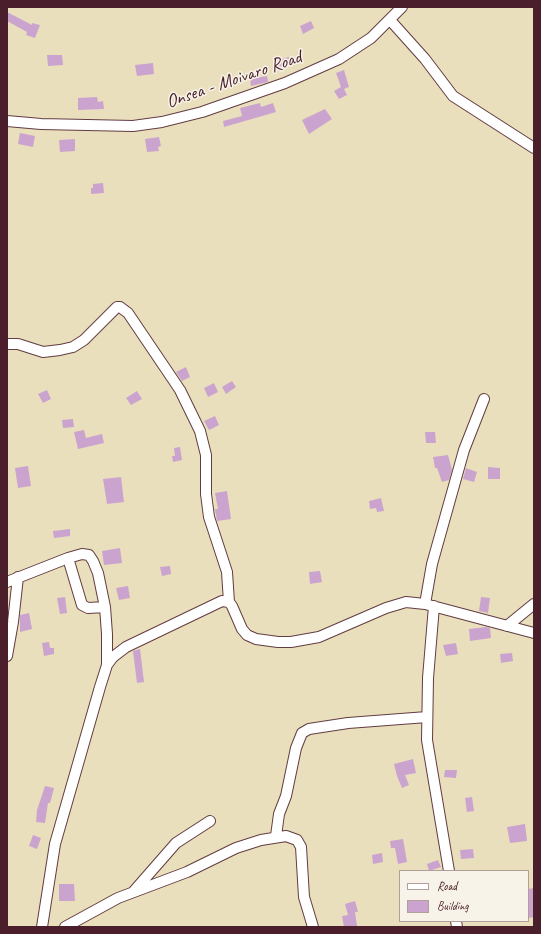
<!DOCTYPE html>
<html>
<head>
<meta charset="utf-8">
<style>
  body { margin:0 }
  #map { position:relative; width:541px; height:934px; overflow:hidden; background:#eadfbc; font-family:Caveat,sans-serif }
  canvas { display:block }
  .frame { position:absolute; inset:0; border:8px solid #4a1f2b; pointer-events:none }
  .legend { position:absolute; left:399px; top:870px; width:130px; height:52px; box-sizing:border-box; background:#f7f3e8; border:1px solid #b29e9c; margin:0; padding:5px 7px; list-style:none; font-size:12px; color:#4a1f2b }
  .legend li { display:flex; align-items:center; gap:8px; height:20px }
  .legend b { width:20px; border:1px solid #b29e9c }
</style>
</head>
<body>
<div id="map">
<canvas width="541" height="934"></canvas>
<div class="frame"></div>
<ul class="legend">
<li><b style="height:5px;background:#fff"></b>Road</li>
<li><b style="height:11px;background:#caa4ce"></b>Building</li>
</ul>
</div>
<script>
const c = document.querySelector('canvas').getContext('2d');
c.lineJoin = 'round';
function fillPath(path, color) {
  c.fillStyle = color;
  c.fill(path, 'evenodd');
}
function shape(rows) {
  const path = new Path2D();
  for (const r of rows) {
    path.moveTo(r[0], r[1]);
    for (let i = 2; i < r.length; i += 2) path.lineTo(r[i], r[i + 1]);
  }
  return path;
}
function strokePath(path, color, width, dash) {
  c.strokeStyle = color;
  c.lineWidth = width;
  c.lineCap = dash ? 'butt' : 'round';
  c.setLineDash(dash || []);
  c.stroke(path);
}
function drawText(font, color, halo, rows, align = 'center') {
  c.font = font + ' Caveat,sans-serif';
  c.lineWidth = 3;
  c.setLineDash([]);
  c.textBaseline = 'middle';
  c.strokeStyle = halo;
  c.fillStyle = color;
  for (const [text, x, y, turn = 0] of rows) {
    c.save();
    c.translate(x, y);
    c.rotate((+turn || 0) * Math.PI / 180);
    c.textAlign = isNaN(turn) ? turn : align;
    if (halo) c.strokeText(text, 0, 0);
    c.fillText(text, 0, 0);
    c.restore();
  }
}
const building = shape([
  [7,12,32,25,32,23,40,25,35,38,26,35,27,32,7,21],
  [311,21,314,28,303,34,300,26],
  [47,55,62,55,63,65,48,66],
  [289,57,291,64,278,67,276,61],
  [153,63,154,74,137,76,135,65],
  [344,70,349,87,344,89,347,95,339,99,334,91,341,87,336,73],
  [267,76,268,82,251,86,250,79],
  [97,97,98,102,103,101,104,109,78,110,78,98],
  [260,103,261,107,273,103,276,112,224,127,223,121,242,116,240,108],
  [325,109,332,119,309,134,302,120],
  [20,133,35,136,33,147,18,144],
  [159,137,161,146,158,147,159,151,147,152,145,139],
  [75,139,75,151,60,152,59,140],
  [103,183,104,193,91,194,91,188,93,188,93,184],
  [186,367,190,377,182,381,176,372],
  [232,381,236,387,226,394,222,387],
  [214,383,218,392,208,397,204,388],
  [47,390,51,399,43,403,38,394],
  [137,391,142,399,131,405,126,398],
  [215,416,219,425,209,430,204,421],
  [73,419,74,427,63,428,62,420],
  [84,430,86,438,102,434,104,443,78,449,74,432],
  [425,432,435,432,436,443,426,443],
  [180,447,182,460,173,462,172,456,175,456,174,448],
  [448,455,452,470,449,480,442,482,437,468,435,468,433,457],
  [28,466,31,486,18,488,15,468],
  [488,467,500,468,500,479,488,479],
  [466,468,477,472,474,482,463,479],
  [121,477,124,502,107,504,103,479],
  [227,491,231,519,217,521,215,509,218,509,215,493],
  [381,498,384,511,377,512,376,508,370,509,369,501],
  [70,529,70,536,54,538,53,531],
  [120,548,122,563,104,565,102,551],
  [170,566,171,574,162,576,160,567],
  [320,571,322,582,310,584,309,572],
  [128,586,130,598,119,600,116,588],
  [65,597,67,613,60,614,57,598],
  [481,597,490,598,488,613,479,611],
  [29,613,32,629,20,632,20,615],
  [486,627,490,628,491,638,470,641,469,629],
  [49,642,50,648,54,648,54,654,44,656,42,643],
  [456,643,458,654,446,656,443,645],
  [140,649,144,682,137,683,133,651],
  [512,653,513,661,501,663,500,654],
  [413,759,416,773,405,775,409,785,402,788,397,776,394,764],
  [445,770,457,770,456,778,444,777],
  [45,786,54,788,50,803,48,803,45,823,36,822,37,810],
  [472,797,474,811,467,812,465,798],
  [525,824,527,841,510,843,507,827],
  [33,835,41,838,37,849,29,846],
  [403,839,407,862,398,864,395,848,391,848,390,841],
  [473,849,474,858,461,859,460,850],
  [382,853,383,862,373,864,372,855],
  [438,860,441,867,429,871,427,864],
  [59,884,74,884,75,901,59,901],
  [534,888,534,917,528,918,528,889],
  [355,901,358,912,355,912,357,926,344,927,342,916,348,915,345,904]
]);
const minor = shape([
  [390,20,425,59,453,96,534,148],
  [7,121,41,124,133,126,162,122,202,112,285,83,339,59,371,38,402,7],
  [7,344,18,344,43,352,60,350,73,347,84,340,117,307,120,307,128,313,180,390,200,431,206,455,206,494,209,517,227,572,229,602],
  [68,558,82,605,88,608,105,607],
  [7,582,68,558,82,554,89,555,93,561,98,573,105,607,107,634,107,665],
  [425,604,432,564,464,450,484,399],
  [434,606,428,678,427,740,449,871],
  [507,626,534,604],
  [7,656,13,622,18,577],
  [276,836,279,814,286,796,296,748,302,733,309,729,348,723,427,717],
  [134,891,176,843,210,821],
  [456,921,457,927],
  [42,927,55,844,100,687,107,665,113,657,126,647,222,601,229,602,232,606,242,629,247,635,256,639,278,642,291,642,319,637,386,608,406,602,425,604,534,633],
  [65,927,118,898,187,872,236,848,261,840,286,836,297,840,301,847,304,897,313,927]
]);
const streetNames = [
  ["Onsea - Moivaro Road",234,80,-19]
];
fillPath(building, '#caa4ce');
strokePath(minor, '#623c41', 12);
strokePath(minor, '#fff', 10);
drawText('19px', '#4a1f2b', '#f7f3e8', streetNames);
</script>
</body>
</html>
